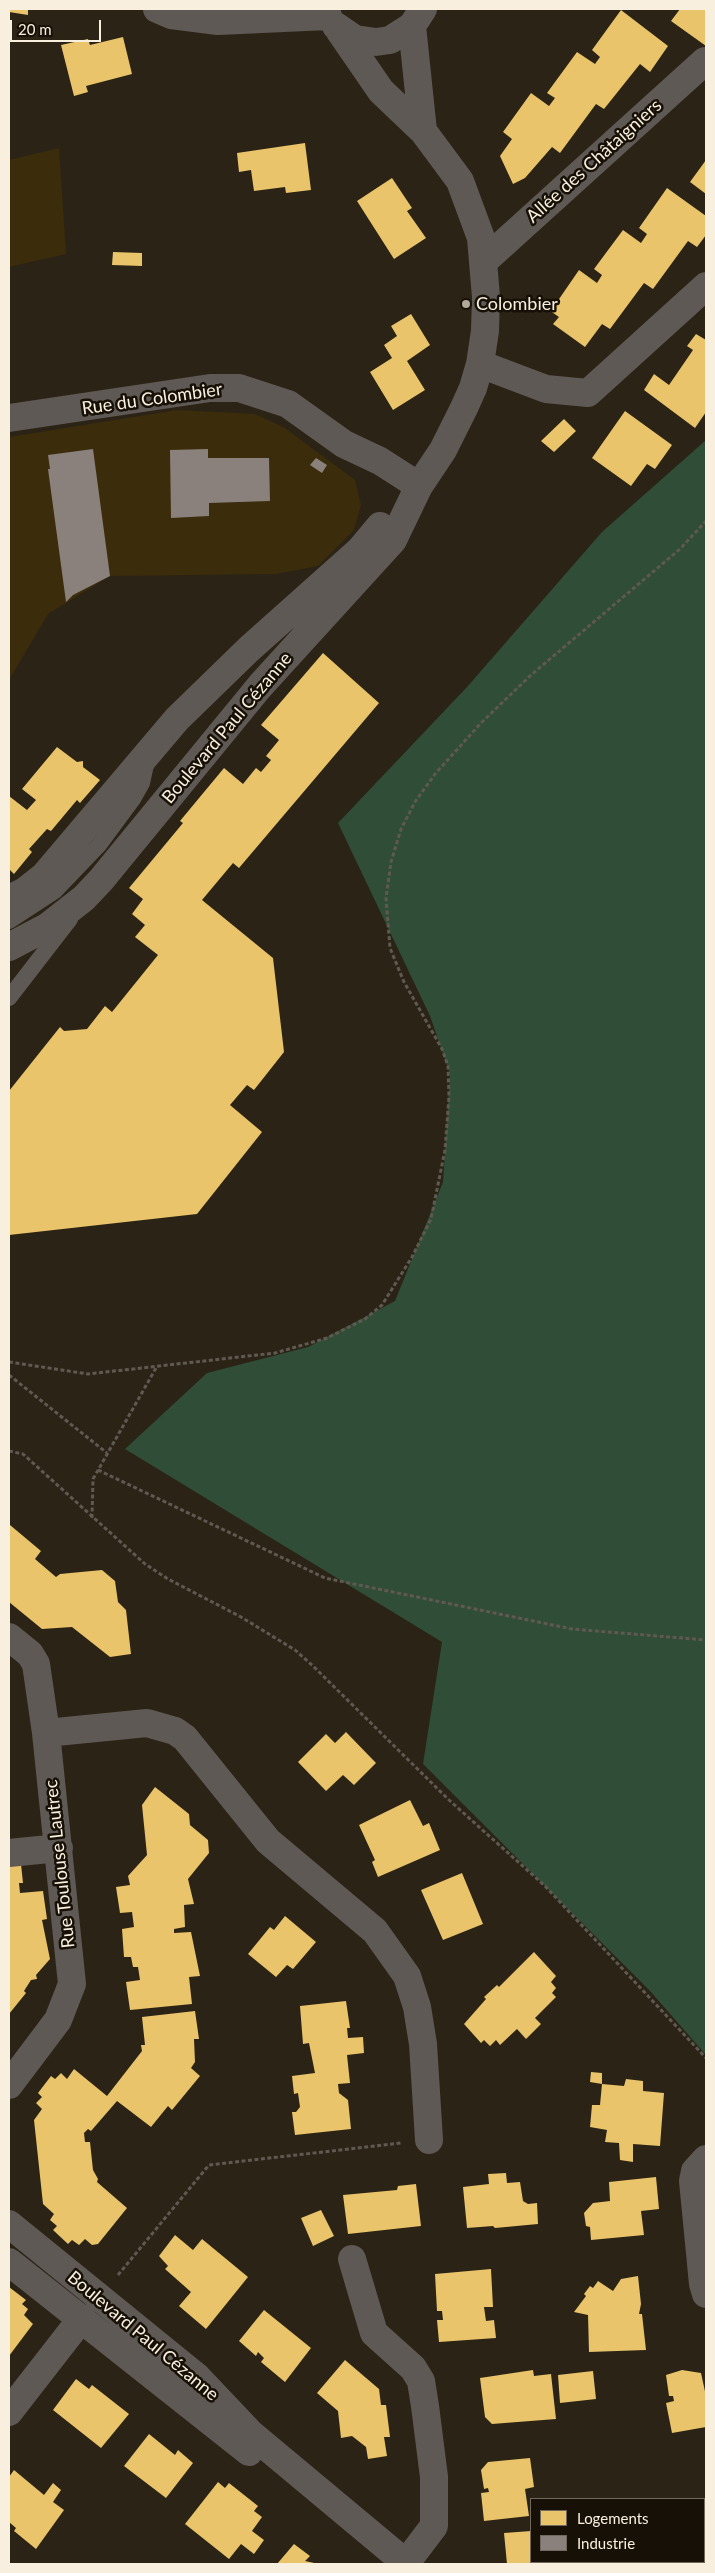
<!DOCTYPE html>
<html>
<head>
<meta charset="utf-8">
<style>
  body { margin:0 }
  #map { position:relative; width:715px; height:2573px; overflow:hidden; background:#2b2315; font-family:Lato,sans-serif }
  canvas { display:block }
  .frame { position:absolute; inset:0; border:10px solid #f8efdf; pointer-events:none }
  .legend { position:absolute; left:530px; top:2498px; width:175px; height:65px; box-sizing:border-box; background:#171006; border:1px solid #71695d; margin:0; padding:6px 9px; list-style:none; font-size:15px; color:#f8efdf }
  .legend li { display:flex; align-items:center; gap:10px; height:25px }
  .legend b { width:25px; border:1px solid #71695d }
  .scale { position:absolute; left:10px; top:20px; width:91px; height:22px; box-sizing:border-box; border:2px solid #f8efdf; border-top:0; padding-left:6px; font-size:15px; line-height:18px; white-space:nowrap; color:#f8efdf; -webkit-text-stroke:4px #171006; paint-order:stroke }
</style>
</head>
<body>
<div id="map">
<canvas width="715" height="2573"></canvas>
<div class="frame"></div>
<ul class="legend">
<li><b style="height:14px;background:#e9c46a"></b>Logements</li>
<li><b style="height:14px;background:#8a817c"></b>Industrie</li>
</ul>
<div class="scale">20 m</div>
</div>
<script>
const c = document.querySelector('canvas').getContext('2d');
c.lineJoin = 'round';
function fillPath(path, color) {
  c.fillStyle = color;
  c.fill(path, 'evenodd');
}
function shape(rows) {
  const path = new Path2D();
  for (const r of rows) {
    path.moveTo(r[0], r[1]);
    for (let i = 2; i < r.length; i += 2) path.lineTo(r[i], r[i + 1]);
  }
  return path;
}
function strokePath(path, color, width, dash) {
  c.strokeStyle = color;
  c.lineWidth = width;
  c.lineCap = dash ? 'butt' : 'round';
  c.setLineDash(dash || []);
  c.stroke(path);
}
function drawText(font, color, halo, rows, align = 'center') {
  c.font = font + ' Lato,sans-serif';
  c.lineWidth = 5;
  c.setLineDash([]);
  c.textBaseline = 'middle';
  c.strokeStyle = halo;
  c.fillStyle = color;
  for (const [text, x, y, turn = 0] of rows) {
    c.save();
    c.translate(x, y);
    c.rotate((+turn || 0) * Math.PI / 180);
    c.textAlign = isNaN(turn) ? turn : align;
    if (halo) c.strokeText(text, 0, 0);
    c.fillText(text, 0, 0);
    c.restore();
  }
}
const built = shape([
  [59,148,66,254,9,267,9,160],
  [177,410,255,414,285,428,355,480,361,505,354,530,318,566,276,574,110,576,48,614,9,680,9,437]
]);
const green = shape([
  [706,440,706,2055,650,1991,423,1764,442,1642,125,1449,207,1373,308,1347,395,1301,443,1182,450,1074,430,1016,338,823,467,687,602,532]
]);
const homes = shape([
  [9,9,28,9,28,15,9,12],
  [680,9,706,9,706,46,671,21],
  [621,10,668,46,650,72,640,64,604,109,596,104,560,153,552,147,525,178,513,184,500,156,512,139,503,132,531,93,549,106,555,98,547,93,577,52,595,64,600,57,592,50],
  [123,37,132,74,86,86,88,92,74,96,61,45,88,39,90,45],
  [305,143,311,190,286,193,285,187,254,191,251,170,239,172,237,153],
  [706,160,706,194,690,182],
  [392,178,412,208,407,211,426,238,394,259,357,201],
  [667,188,706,216,706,235,697,247,688,241,653,289,644,283,610,329,602,324,585,347,553,324,559,317,546,308,553,299,557,302,579,270,597,283,602,275,594,269,623,230,641,243,647,234,639,228],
  [113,252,142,253,142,266,112,265],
  [411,314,430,345,407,361,425,390,393,410,370,372,392,358,384,345,397,336,391,326],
  [696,334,706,340,706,412,695,428,644,390,654,374,669,385,693,350,687,346],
  [625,411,672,445,655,469,647,464,631,486,592,458],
  [564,419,576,431,554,452,541,441],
  [323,653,379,703,239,868,233,863,202,900,273,958,284,1052,254,1090,247,1085,230,1105,262,1132,197,1214,9,1235,9,1091,60,1027,64,1031,87,1029,105,1006,112,1012,158,955,135,937,145,925,132,914,143,899,129,888,183,823,180,821,224,768,243,784,256,768,261,772,271,760,266,756,279,740,261,725],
  [57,747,77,762,83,761,83,767,100,780,80,803,77,800,51,831,47,829,29,849,32,852,14,874,9,869,9,796,27,810,36,800,22,789],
  [10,1525,41,1551,35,1559,56,1577,60,1574,102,1570,115,1581,118,1602,126,1610,131,1654,110,1657,72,1627,42,1629,9,1602],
  [346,1732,376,1763,354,1785,343,1775,326,1791,298,1762,326,1734,335,1743],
  [155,1787,189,1814,190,1825,208,1840,209,1853,188,1879,194,1904,184,1905,185,1927,174,1929,174,1933,191,1932,200,1976,189,1977,192,2004,130,2010,126,1982,140,1980,138,1967,133,1967,131,1957,124,1957,122,1929,134,1927,132,1912,120,1913,116,1887,130,1885,128,1876,147,1855,142,1805],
  [410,1800,423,1826,429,1823,440,1850,378,1877,372,1862,375,1860,359,1825],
  [21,1864,23,1883,19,1883,20,1893,43,1891,47,1919,42,1920,50,1959,36,1975,37,1979,31,1980,24,1991,26,1993,9,2014,9,1865],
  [462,1873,483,1924,443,1940,421,1890],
  [285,1916,316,1942,293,1969,287,1965,276,1977,248,1954,270,1927,274,1930],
  [534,1952,556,1976,551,1982,556,1988,552,1993,556,1997,535,2018,541,2024,526,2039,517,2029,500,2045,496,2040,490,2046,484,2040,481,2043,464,2024,486,1999,484,1997,497,1985,499,1987],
  [346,2001,350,2028,347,2028,348,2038,363,2037,364,2053,347,2055,350,2083,338,2084,339,2093,348,2100,351,2129,295,2135,292,2112,296,2112,300,2107,298,2093,294,2094,292,2076,315,2073,309,2043,303,2044,300,2006],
  [195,2011,199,2039,194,2039,195,2062,191,2068,200,2076,172,2110,168,2106,151,2127,117,2101,91,2131,88,2129,84,2133,85,2142,90,2142,93,2170,98,2179,97,2182,127,2208,98,2244,92,2245,85,2239,79,2245,72,2240,68,2244,53,2230,57,2226,50,2220,54,2214,43,2204,34,2120,42,2109,36,2103,42,2097,38,2093,51,2076,55,2079,61,2073,67,2079,74,2069,107,2096,142,2051,141,2045,145,2045,142,2017],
  [591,2072,602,2073,602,2084,590,2082],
  [626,2079,643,2081,643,2091,664,2093,660,2146,633,2144,633,2162,620,2160,619,2143,605,2142,607,2130,590,2127,592,2105,600,2105,602,2084,624,2086],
  [506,2173,507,2183,520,2182,523,2201,528,2204,537,2203,538,2224,495,2228,493,2226,467,2228,463,2187,489,2184,488,2174],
  [656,2177,659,2209,641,2211,644,2235,591,2240,590,2227,586,2226,584,2213,593,2203,610,2201,609,2182],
  [416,2184,421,2226,348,2234,343,2195,397,2190,398,2186],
  [321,2210,334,2236,313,2246,301,2218],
  [175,2235,193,2250,202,2239,248,2277,206,2329,179,2306,191,2292,165,2269,168,2266,159,2256],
  [491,2269,493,2307,484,2307,486,2321,494,2320,496,2338,439,2342,437,2320,443,2320,442,2311,437,2311,435,2274],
  [638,2276,641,2304,639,2314,642,2314,646,2350,589,2352,588,2315,574,2312,586,2296,584,2294,590,2286,593,2288,598,2281,613,2291,621,2279],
  [9,2287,26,2300,22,2304,28,2309,24,2315,33,2324,9,2356],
  [264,2310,311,2348,285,2382,261,2362,264,2358,258,2352,256,2356,239,2341],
  [345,2360,379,2389,381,2405,386,2405,390,2437,384,2437,387,2456,368,2459,366,2447,352,2436,341,2438,338,2411,317,2393],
  [533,2370,534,2376,551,2374,556,2419,492,2424,485,2417,480,2378],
  [682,2370,701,2373,706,2396,706,2427,672,2433,666,2403,674,2401,673,2396,669,2396,666,2375],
  [593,2371,596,2399,560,2403,558,2375],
  [76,2379,89,2389,92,2385,129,2414,101,2448,53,2410],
  [149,2434,175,2455,178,2450,193,2463,166,2498,124,2466],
  [530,2458,534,2487,525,2489,529,2516,484,2521,481,2493,489,2492,488,2488,484,2489,481,2470,488,2462],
  [14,2470,44,2495,53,2483,61,2490,53,2502,64,2510,36,2549,14,2531,16,2528,9,2522,9,2477],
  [218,2482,225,2488,229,2483,258,2506,254,2511,262,2517,252,2531,264,2540,254,2554,241,2544,229,2559,185,2524],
  [531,2531,531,2562,564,2562,567,2564,507,2564,504,2533],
  [294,2544,310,2556,305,2561,319,2564,277,2564]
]);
const industry = shape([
  [93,449,110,576,73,595,66,602,48,469,50,469,48,455],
  [208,449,208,458,269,458,270,501,209,503,209,516,171,518,170,450],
  [316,458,327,465,322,473,310,465]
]);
const path = shape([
  [9,1362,88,1374,275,1353,327,1338,365,1319,382,1305,412,1257,431,1219,445,1150,449,1096,448,1066,442,1049,404,982,390,948,386,898,391,862,401,829,415,802,435,774,481,723,531,675,680,549,706,521],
  [9,1375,107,1453],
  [9,1451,23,1454,145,1564,168,1579,241,1617,295,1650,313,1666,449,1800,545,1886,706,2058],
  [98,1470,325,1578,572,1629,706,1640],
  [92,1518,93,1479,156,1368],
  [118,2275,209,2165,401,2143]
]);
const lane = shape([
  [9,921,55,891,99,845,133,799,142,783,147,760],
  [9,998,70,919]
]);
const street = shape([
  [157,9,171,15,218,21,328,16],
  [336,26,355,39,376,42,390,40,412,26,423,9],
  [412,26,423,131],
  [483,262,705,61],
  [480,364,546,389,588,393,706,286],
  [9,418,210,388,239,388,288,404,344,444,380,461,419,486],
  [9,899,25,891,44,876,177,719,249,649,360,550,380,526],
  [9,947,47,927,84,898,101,880,260,686,393,540,419,486,443,450,464,408,473,388,480,364,485,331,486,297,481,238,460,181,423,131,381,91,339,30],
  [9,1637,30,1654,36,1664,46,1733,72,1984,58,2020,9,2085],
  [46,1733,147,1723,175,1731,185,1738,268,1841,375,1931,407,1976,417,2007,423,2044,429,2140],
  [9,1853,59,1848],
  [706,2159,695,2171,693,2181,703,2284,706,2294],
  [9,2224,196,2376,250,2433,407,2564],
  [352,2259,374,2333,413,2368,421,2381,425,2406,434,2477,434,2526,406,2563],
  [9,2262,249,2452],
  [9,2412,82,2318]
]);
const markers = [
  [466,304,5,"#b0a898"]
];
const streetNames = [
  ["Allée des Châtaigniers",594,161,-42],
  ["Rue du Colombier",152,399,-8],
  ["Boulevard Paul Cézanne",227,728,-50],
  ["Rue Toulouse Lautrec",60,1864,-96],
  ["Boulevard Paul Cézanne",143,2336,40]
];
const poiNames = [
  ["Colombier",476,304]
];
fillPath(built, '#3b2c0b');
fillPath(green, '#304d37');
fillPath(homes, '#e9c46a');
fillPath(industry, '#8a817c');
strokePath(path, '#5f5952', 3, [4, 2.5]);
strokePath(lane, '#5f5955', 16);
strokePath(street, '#5f5955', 28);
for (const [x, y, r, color] of markers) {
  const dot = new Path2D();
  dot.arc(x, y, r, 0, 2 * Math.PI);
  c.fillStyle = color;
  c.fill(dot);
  strokePath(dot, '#171006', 2);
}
drawText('18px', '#f8efdf', '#171006', streetNames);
drawText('18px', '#f8efdf', '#171006', poiNames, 'left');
</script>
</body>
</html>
